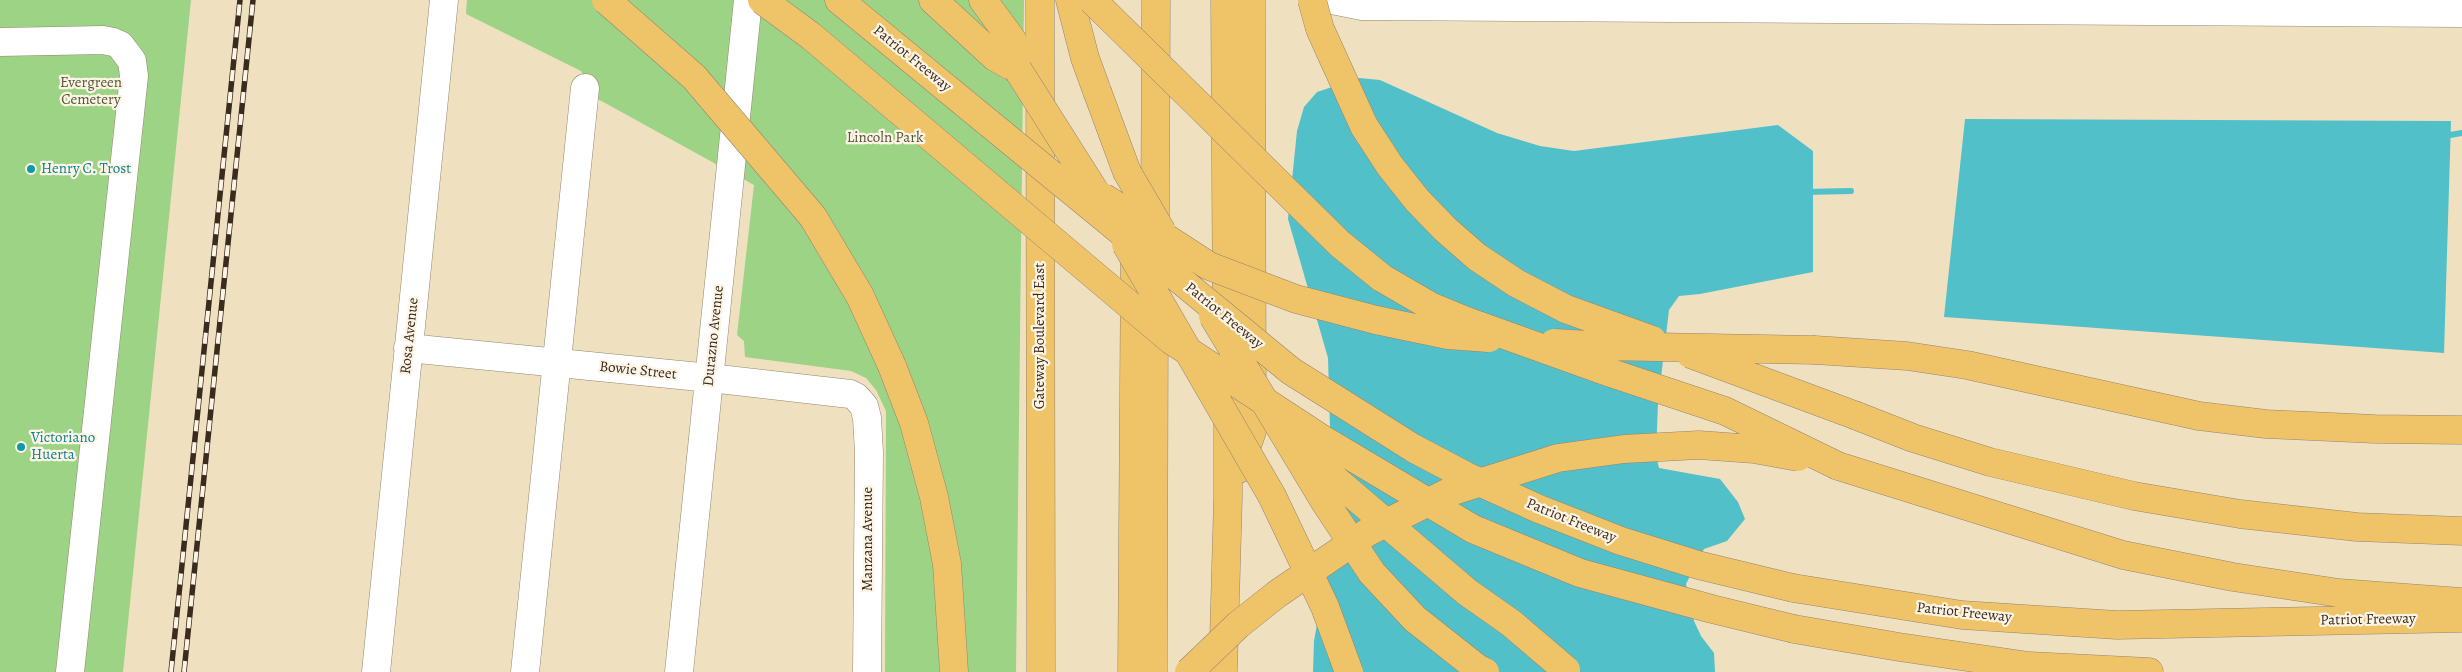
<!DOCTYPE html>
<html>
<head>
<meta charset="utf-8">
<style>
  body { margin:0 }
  canvas { display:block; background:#efe0c0 }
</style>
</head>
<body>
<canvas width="2462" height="672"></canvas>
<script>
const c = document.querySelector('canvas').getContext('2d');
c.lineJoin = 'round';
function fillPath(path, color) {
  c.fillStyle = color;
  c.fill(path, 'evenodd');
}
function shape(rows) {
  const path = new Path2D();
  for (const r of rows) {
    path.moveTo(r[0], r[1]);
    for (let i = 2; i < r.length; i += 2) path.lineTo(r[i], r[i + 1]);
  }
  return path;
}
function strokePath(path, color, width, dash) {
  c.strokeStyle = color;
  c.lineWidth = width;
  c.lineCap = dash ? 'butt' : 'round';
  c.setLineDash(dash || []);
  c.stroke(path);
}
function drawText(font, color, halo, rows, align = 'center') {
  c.font = font + ' Alegreya,serif';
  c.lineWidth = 4.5;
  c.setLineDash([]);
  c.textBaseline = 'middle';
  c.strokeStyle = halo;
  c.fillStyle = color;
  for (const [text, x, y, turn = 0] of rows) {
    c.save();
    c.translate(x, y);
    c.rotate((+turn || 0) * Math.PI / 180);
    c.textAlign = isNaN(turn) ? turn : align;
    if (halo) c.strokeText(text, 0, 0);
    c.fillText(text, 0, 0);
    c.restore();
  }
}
const green = shape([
  [0,0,191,0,123,672,0,672],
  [467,0,1024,0,1016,672,885,672,886,411,876,390,866,378,851,371,745,357,744,341,737,335,754,185,596,98,581,71,466,14]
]);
const water = shape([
  [1359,78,1380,80,1497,133,1540,146,1574,151,1778,125,1813,151,1813,272,1700,294,1679,296,1669,310,1658,403,1656,455,1659,468,1720,479,1738,502,1745,519,1727,541,1704,549,1686,584,1694,621,1701,636,1714,653,1715,672,1313,672,1314,641,1333,534,1328,358,1288,219,1297,131,1304,107,1317,92],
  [1965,119,2451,121,2444,353,1944,317]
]);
const stream = shape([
  [2444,136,2462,133],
  [1804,192,1851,191]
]);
const minor = shape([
  [1332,0,1362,6,2462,13],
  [0,42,103,40,113,42,120,45,132,61,134,76,70,672],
  [408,348,710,378,850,394,856,397,864,406,867,418,869,452,867,672],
  [376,672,444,0],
  [525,672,585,88],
  [679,672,748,0]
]);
const major = shape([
  [1040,0,1041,672]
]);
const highway = shape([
  [839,0,990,124],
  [933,0,995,57,1018,70],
  [983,0,1013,41,1018,70],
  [1070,0,1085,58,1097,91],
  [1225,0,1227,338],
  [1155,228,1156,0],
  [1815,350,1907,356,1967,365,2199,416,2266,424,2375,429,2462,430],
  [892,366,914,423,934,497,947,564,954,672],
  [1857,416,1913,438,1990,462,2134,496,2240,514,2357,527,2462,531],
  [1838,466,2123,555,2233,577,2339,593,2461,602],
  [1239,469,1252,431,1251,0],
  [1793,588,1962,615,2117,625,2462,618],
  [1794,629,1899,647,2029,666,2149,672],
  [1132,672,1135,249],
  [1153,672,1154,306],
  [1223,672,1228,498,1228,409]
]);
const rail = shape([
  [171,672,240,0],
  [184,672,253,0]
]);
const highwayBridge = shape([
  [606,0,694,77,813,217,860,296,892,366],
  [762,0,811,36,1171,340,1322,439,1473,529,1580,573,1712,609,1794,629],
  [1092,0,1340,244,1382,278,1432,307,1466,321,1611,373,1725,411,1838,466],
  [1312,0,1320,29,1364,126,1390,166,1417,200,1445,229,1477,257,1516,283,1566,309,1652,340],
  [1018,70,1106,209],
  [1097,91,1127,172,1162,232],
  [990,124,1291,371,1413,448,1466,476,1539,509,1621,541,1698,565,1793,588],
  [1103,197,1209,266,1296,299,1376,320,1448,335,1489,338],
  [1126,244,1272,496,1325,607,1349,672],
  [1213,316,1325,502,1372,573,1415,619,1477,668,1485,672],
  [1554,343,1604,346,1815,350],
  [1690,354,1857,416],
  [1304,453,1467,592,1511,623,1566,670],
  [1189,672,1238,625,1277,594,1368,532,1447,493,1558,458,1624,449,1699,445,1754,449,1798,457]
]);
const markers = [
  [31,169,5,"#0f9aa8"],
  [21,447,5,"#0f9aa8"]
];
const streetNames = [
  ["Patriot Freeway",912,59,39],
  ["Patriot Freeway",1224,316,39],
  ["Rosa Avenue",410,336,-84],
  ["Durazno Avenue",714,336,-84],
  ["Gateway Boulevard East",1040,336,-90],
  ["Bowie Street",638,371,6],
  ["Patriot Freeway",1571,521,22],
  ["Manzana Avenue",868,539,-90],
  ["Patriot Freeway",1964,613,6],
  ["Patriot Freeway",2368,620,-1]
];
const parkNames = [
  ["Evergreen",91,83],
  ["Cemetery",91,100],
  ["Lincoln Park",885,138]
];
const cultureNames = [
  ["Henry C. Trost",41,169],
  ["Victoriano",31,438],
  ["Huerta",31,455]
];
fillPath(green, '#9dd385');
fillPath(water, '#52c0c8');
strokePath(stream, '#52c0c8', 6);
strokePath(minor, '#95856f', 29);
strokePath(major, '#95856f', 29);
strokePath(highway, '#95856f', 29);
strokePath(minor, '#fff', 28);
strokePath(major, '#efc469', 28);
strokePath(highway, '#efc469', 28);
strokePath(rail, '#3b2a1e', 5.5);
strokePath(rail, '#fcf5e5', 4, [11]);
strokePath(highwayBridge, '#95856f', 29, []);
strokePath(highwayBridge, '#efc469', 28);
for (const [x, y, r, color] of markers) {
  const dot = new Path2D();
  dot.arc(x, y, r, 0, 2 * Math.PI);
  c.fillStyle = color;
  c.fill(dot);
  strokePath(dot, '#fcf5e5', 2);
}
drawText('15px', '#3b2a1e', '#fcf5e5', streetNames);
drawText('15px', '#545438', '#fcf5e5', parkNames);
drawText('15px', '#0d838f', '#fcf5e5', cultureNames, 'left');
</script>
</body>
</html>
